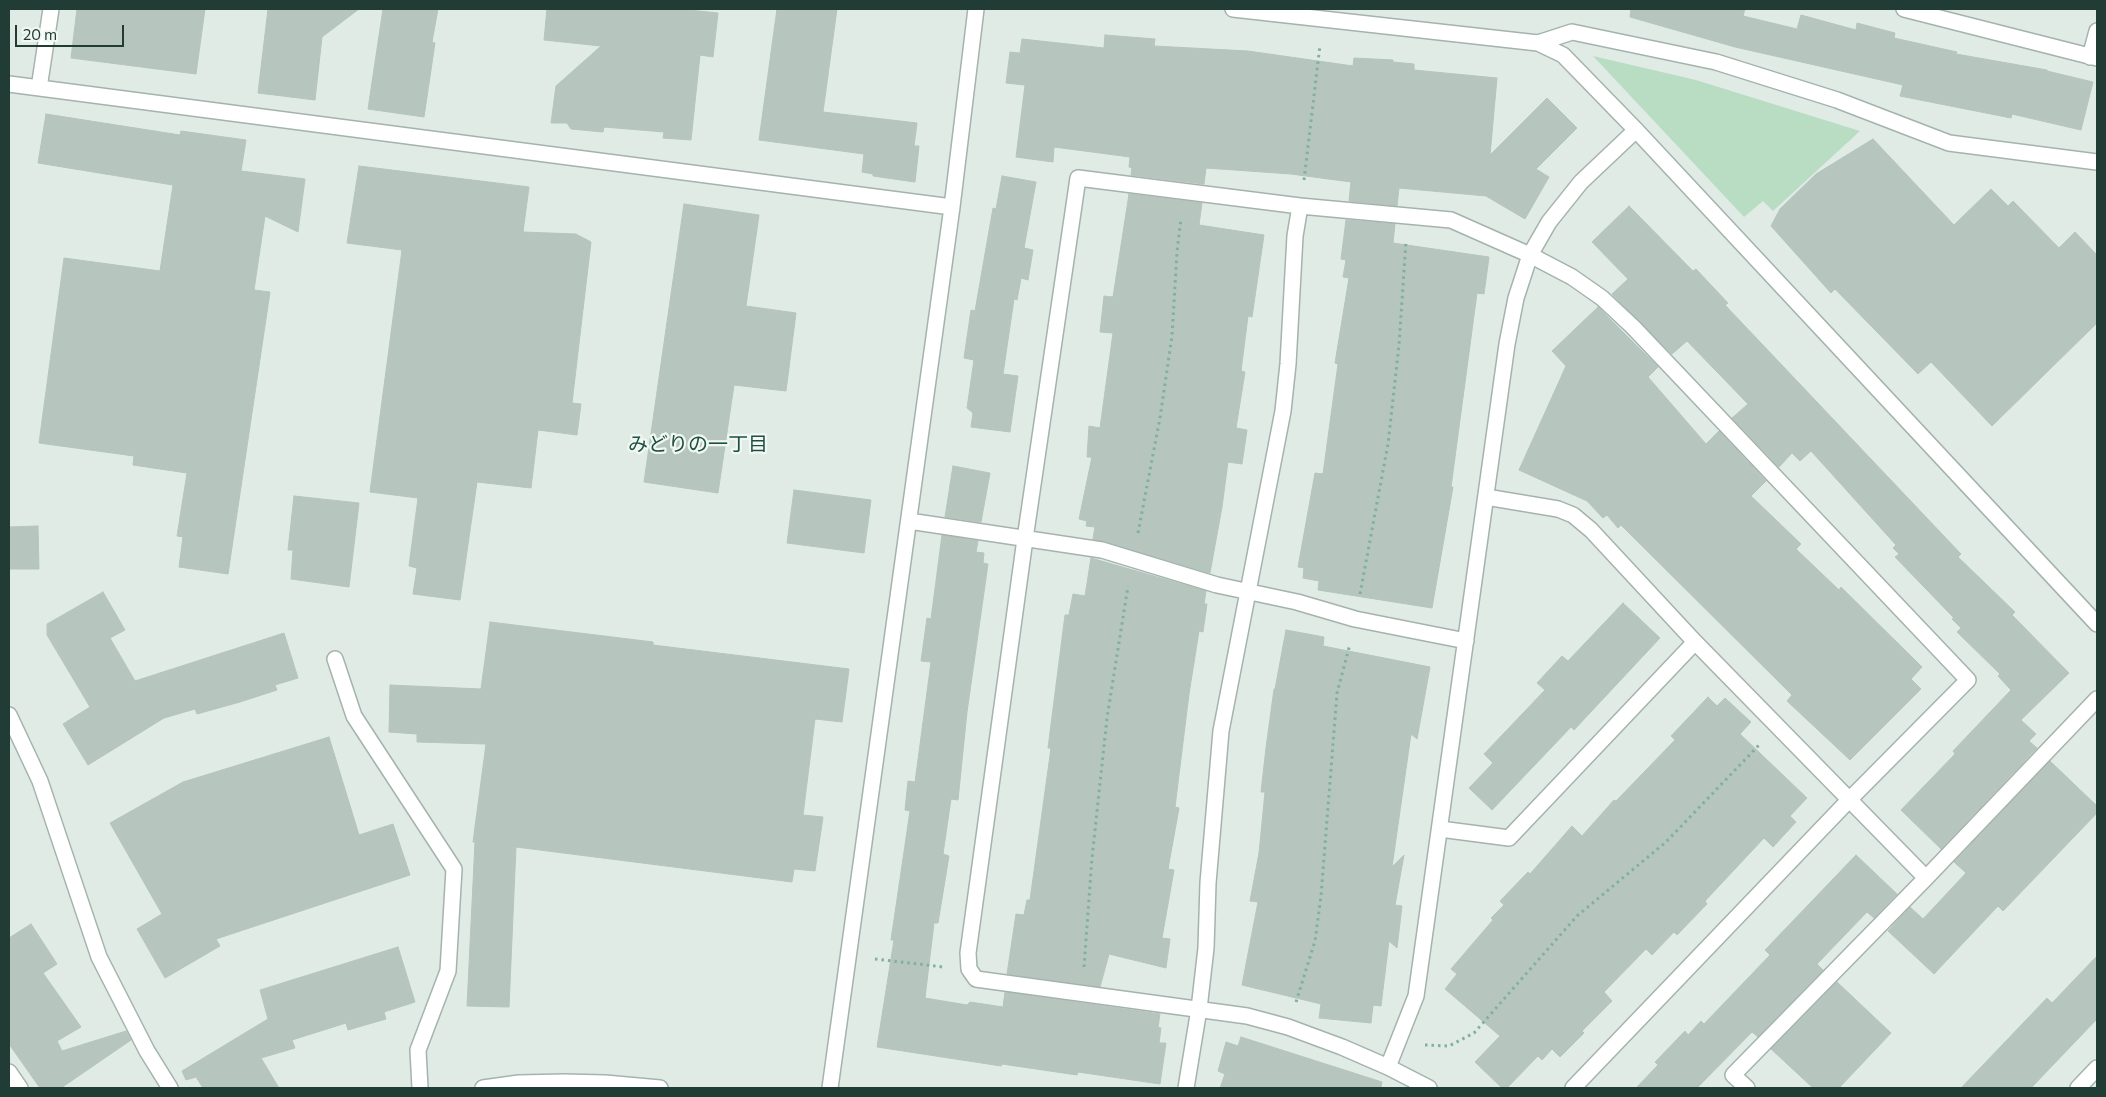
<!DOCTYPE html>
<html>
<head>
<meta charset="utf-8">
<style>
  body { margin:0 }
  #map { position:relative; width:2106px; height:1097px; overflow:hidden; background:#e1ebe6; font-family:Commissioner,sans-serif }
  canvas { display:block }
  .frame { position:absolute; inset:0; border:10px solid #213c34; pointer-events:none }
  .scale { position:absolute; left:15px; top:25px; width:109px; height:22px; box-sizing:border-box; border:2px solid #213c34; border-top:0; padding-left:6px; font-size:15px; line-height:18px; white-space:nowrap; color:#213c34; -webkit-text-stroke:4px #f1f8f4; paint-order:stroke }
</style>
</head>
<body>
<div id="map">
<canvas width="2106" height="1097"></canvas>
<div class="frame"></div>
<div class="scale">20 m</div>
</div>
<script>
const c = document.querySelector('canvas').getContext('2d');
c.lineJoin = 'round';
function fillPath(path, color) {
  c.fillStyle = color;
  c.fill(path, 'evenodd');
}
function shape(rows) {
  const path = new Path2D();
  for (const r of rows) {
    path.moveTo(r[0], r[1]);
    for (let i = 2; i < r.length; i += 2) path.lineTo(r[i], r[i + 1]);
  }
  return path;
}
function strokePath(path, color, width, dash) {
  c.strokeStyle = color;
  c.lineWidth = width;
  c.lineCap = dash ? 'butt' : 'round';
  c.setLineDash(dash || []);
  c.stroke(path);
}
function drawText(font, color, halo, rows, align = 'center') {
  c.font = font + ' Commissioner,"Noto Sans JP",sans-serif';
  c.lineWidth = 4.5;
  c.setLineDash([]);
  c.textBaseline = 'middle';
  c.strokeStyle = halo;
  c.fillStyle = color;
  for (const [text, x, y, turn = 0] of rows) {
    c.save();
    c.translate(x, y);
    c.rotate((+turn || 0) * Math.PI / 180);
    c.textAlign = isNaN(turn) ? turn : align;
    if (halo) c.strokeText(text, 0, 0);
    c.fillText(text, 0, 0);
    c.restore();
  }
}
const green = shape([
  [1593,56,1696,80,1860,131,1773,211,1763,201,1744,217]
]);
const building = shape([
  [77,9,205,9,196,74,71,58,77,9],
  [268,9,359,9,322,37,315,100,258,93,268,9],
  [383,9,438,9,432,42,435,43,424,117,368,109,383,9],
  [547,9,679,9,718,13,713,57,700,55,691,140,663,138,664,132,604,127,603,132,571,129,567,123,551,123,556,86,601,46,544,40,547,9],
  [777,9,837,9,823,112,917,123,914,146,919,146,915,182,873,176,873,174,862,172,864,154,759,140,777,9],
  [1631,9,1745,9,1743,16,1797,29,1801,15,1856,30,1857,23,1895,33,1894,38,1957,52,1956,54,2047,70,2047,71,2093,82,2081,130,2012,114,2011,118,1900,96,1903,85,1735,47,1630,17,1631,9],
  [1105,35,1155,39,1154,46,1248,51,1353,66,1354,58,1393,60,1393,62,1414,64,1414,70,1497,78,1490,155,1547,98,1577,128,1536,169,1549,177,1525,219,1486,196,1399,188,1397,206,1349,201,1351,182,1291,174,1206,168,1204,184,1131,175,1132,168,1129,167,1130,157,1054,147,1053,162,1016,157,1025,85,1006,83,1010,52,1020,53,1022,39,1104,48,1105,35],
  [46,114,180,135,181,131,246,140,241,171,305,179,298,232,265,216,254,290,270,292,228,574,179,567,183,537,177,536,187,473,133,465,134,456,39,443,64,258,160,271,173,185,38,163,46,114],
  [1873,139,1954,225,1991,189,2008,206,2013,201,2059,248,2075,232,2097,255,2097,323,1992,426,1931,362,1918,374,1835,289,1831,293,1771,226,1780,209,1816,174,1873,139],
  [359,166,529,187,523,232,576,234,591,242,572,403,581,404,577,435,538,430,531,488,477,482,460,600,413,594,417,568,409,566,418,498,370,492,402,250,347,243,359,166],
  [1002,176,1036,182,1024,248,1033,250,1028,280,1021,278,1017,300,1014,299,1003,374,1018,376,1010,432,971,427,973,413,967,408,974,360,964,358,971,310,975,311,993,208,996,209,1002,176],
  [1129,194,1202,203,1199,225,1264,235,1252,317,1248,316,1241,371,1245,372,1236,428,1247,430,1242,464,1228,462,1222,507,1210,573,1093,539,1095,527,1086,526,1087,521,1079,519,1092,457,1087,457,1089,426,1100,428,1113,333,1100,332,1104,296,1113,297,1129,194],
  [684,204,759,215,746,306,796,313,786,391,734,385,718,493,644,482,684,204],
  [1629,206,1693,271,1696,269,1728,303,1725,305,1961,554,1958,557,2015,612,2012,615,2069,673,2021,720,2036,734,2029,741,2037,748,1941,849,1901,810,1955,754,1953,751,2011,690,1998,676,2000,674,1957,632,1961,628,1952,619,1954,618,1895,557,1899,554,1893,548,1896,545,1811,451,1800,461,1792,453,1779,467,1732,418,1748,404,1687,341,1672,354,1612,294,1628,279,1592,242,1629,206],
  [1346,220,1395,224,1393,243,1489,257,1484,294,1477,293,1451,487,1453,487,1432,608,1318,590,1319,581,1303,578,1304,568,1298,567,1315,473,1323,474,1338,364,1335,363,1349,278,1343,277,1346,260,1341,259,1346,220],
  [1598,307,1658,367,1648,377,1706,444,1719,431,1766,481,1751,496,1801,544,1796,549,1839,590,1841,587,1922,667,1911,679,1921,689,1850,760,1787,701,1792,695,1621,525,1618,528,1607,515,1603,518,1587,501,1519,470,1566,366,1552,351,1598,307],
  [953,466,990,473,981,522,945,517,953,466],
  [794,490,871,500,864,553,787,543,794,490],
  [294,496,359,503,349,587,291,579,293,550,288,550,294,496],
  [38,526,39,569,9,569,9,527,38,526],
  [942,535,978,541,976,552,984,553,983,563,988,564,967,712,958,800,951,799,943,854,949,856,938,923,934,923,925,998,967,1005,970,1002,1003,1007,1005,992,1160,1014,1158,1027,1161,1028,1159,1043,1166,1043,1160,1084,1078,1072,1077,1075,1002,1064,1001,1066,877,1047,894,940,891,940,910,811,905,810,908,781,915,782,931,662,921,661,927,618,931,619,942,535],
  [1091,558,1206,591,1204,604,1207,604,1203,632,1199,631,1189,694,1175,807,1179,808,1168,869,1174,870,1162,938,1170,939,1166,968,1109,954,1100,987,1007,974,1016,914,1024,915,1027,900,1030,900,1051,748,1048,748,1065,615,1069,615,1073,594,1085,596,1091,558],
  [103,592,125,630,110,638,135,681,284,633,298,678,275,685,277,690,240,702,197,714,195,709,164,718,88,765,63,724,90,707,47,635,47,624,103,592],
  [1623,603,1660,638,1574,730,1571,727,1492,810,1469,788,1493,763,1484,754,1545,690,1537,683,1562,656,1568,661,1623,603],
  [490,622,653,642,653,645,849,669,842,722,815,719,803,815,823,817,815,871,794,869,792,882,516,847,509,1007,467,1006,475,842,473,842,486,744,417,742,417,734,389,732,390,685,481,689,490,622],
  [1286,630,1324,637,1323,646,1430,667,1417,739,1411,734,1392,867,1404,855,1395,905,1402,906,1397,948,1389,941,1381,1006,1373,1005,1371,1023,1319,1018,1321,1004,1242,985,1258,902,1250,901,1259,853,1265,792,1261,792,1266,748,1274,689,1275,689,1286,630],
  [1708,697,1717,706,1725,698,1751,722,1740,734,1807,798,1790,816,1796,822,1773,847,1764,838,1705,901,1707,904,1677,935,1674,932,1652,955,1646,949,1604,992,1612,1001,1582,1031,1584,1033,1560,1057,1552,1049,1542,1060,1538,1056,1507,1088,1502,1088,1475,1062,1500,1036,1445,989,1457,974,1451,969,1493,920,1491,918,1504,905,1500,901,1528,872,1530,874,1572,826,1582,836,1614,800,1616,801,1675,740,1671,736,1708,697],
  [329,737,359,835,393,824,410,875,216,939,220,946,165,978,137,929,162,914,110,823,183,782,329,737],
  [2050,761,2097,806,2097,813,2003,911,1998,906,1934,974,1888,931,1910,907,1923,919,1966,873,1954,862,2050,761],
  [1856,855,1897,894,1874,918,1867,912,1817,964,1823,970,1758,1037,1752,1032,1697,1088,1636,1088,1658,1065,1655,1062,1685,1031,1688,1035,1701,1021,1704,1024,1770,955,1765,950,1856,855],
  [31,924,57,964,43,973,81,1027,57,1041,62,1051,126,1031,131,1040,61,1088,40,1088,9,1044,9,938,31,924],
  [398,947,415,1002,384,1012,386,1019,348,1030,346,1023,292,1040,295,1048,261,1058,279,1088,203,1088,196,1077,186,1080,182,1071,268,1019,260,990,398,947],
  [2097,956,2097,1019,2031,1088,1961,1088,2047,998,2052,1003,2097,956],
  [1837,982,1891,1033,1839,1088,1813,1088,1771,1049,1837,982],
  [1241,1037,1382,1082,1381,1088,1220,1088,1225,1074,1218,1071,1226,1042,1238,1046,1241,1037]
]);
const path = shape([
  [1304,180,1320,45],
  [1138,533,1160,418,1172,336,1177,252,1181,218],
  [1360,594,1388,444,1399,345,1406,241],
  [875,959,943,967],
  [1084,967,1092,858,1107,718,1128,586],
  [1296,1002,1315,941,1321,896,1337,693,1350,644],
  [1425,1045,1449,1046,1474,1033,1577,916,1666,842,1760,744]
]);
const minor = shape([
  [1233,9,1538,43,1563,55,1636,130,2097,624],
  [1904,9,2097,58],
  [1538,43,1572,32,1716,62,1837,100,1949,143,2097,162],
  [2090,57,2097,31],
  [9,84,952,207],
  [39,88,51,9],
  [1486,497,1558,509,1573,515,1591,530,1695,642,1926,878],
  [909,521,1102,550,1217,585,1297,602,1355,619,1466,641],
  [335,659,354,716,454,869,448,971,418,1050,420,1088],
  [9,715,40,781,99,957,147,1051,170,1088],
  [1440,829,1509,838,1695,642],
  [1388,1067,1416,996,1507,344,1516,298,1530,255,1549,222,1581,182,1636,130],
  [9,1072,20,1088],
  [483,1088,519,1083,564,1082,605,1083,660,1088],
  [830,1088,952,207,976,9],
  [1186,1088,1199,1009,1206,948,1208,883,1221,731,1283,411,1288,364,1295,236,1300,206],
  [1429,1088,1388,1067,1342,1047,1288,1027,1247,1016,976,979,969,969,968,953,1025,539,1078,178,1300,206,1451,220,1530,255,1572,277,1602,298,1633,327,1968,680,1850,799,1573,1088],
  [1747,1088,1733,1075,1926,878,2097,699],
  [2078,1088,2097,1068]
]);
const neighbourhoodNames = [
  ["みどりの一丁目",698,444]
];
fillPath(green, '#b9ddc2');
fillPath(building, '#b6c6bf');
strokePath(building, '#b3c5bd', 1);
strokePath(minor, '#a4b3ad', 18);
strokePath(path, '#81afa0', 3, [2.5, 4]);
strokePath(minor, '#fff', 15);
drawText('20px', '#1d4e41', '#f1f8f4', neighbourhoodNames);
</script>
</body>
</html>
